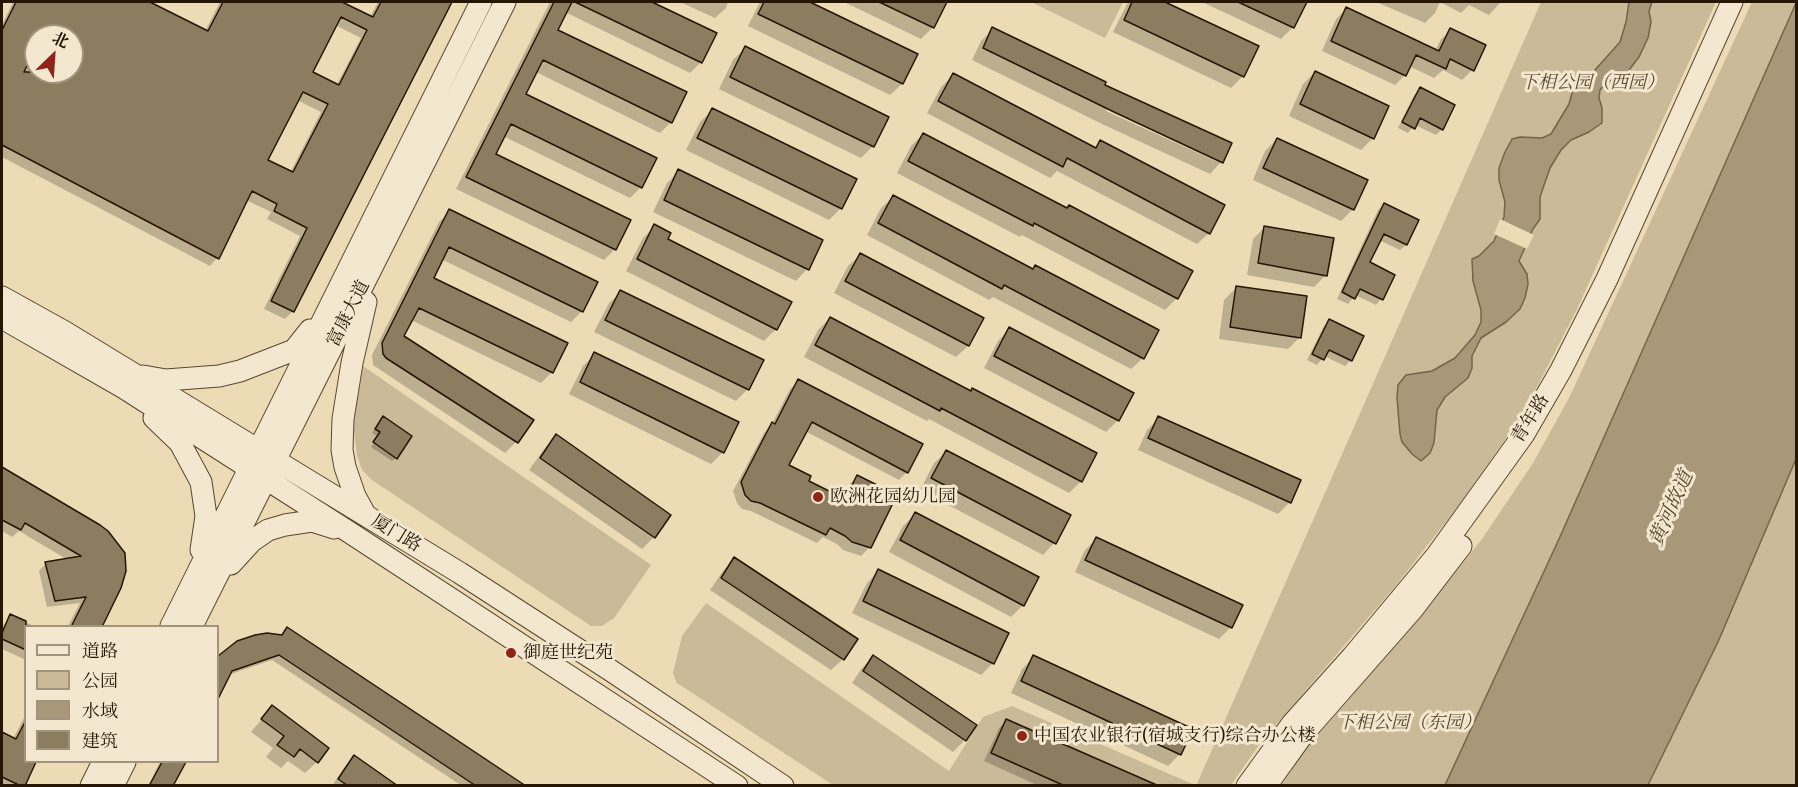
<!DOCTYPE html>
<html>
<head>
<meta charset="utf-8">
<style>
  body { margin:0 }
  #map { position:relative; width:1798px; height:787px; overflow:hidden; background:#ecdbb5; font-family:"Gentium Book Plus","Noto Serif SC",serif }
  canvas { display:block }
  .frame { position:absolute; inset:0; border:3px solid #251604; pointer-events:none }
  .legend { position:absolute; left:24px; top:625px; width:195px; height:138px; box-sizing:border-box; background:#f3e8cf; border:2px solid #a1947e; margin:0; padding:8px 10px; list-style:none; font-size:18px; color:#251604 }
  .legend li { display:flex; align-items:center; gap:12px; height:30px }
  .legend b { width:30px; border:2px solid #a1947e }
  .north { position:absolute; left:24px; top:24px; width:60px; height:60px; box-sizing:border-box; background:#f3e8cf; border:2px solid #a1947e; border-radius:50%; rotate:25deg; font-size:16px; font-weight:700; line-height:24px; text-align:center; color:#251604 }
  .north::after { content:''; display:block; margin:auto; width:21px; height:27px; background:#8f2418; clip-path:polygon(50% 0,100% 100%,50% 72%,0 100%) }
</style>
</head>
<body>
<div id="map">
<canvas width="1798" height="787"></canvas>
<div class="frame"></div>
<ul class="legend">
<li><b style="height:8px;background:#f3e8cf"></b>道路</li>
<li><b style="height:16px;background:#caba97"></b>公园</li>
<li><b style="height:16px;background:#a89879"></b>水域</li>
<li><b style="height:16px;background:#8c7c60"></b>建筑</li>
</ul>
<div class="north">北</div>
</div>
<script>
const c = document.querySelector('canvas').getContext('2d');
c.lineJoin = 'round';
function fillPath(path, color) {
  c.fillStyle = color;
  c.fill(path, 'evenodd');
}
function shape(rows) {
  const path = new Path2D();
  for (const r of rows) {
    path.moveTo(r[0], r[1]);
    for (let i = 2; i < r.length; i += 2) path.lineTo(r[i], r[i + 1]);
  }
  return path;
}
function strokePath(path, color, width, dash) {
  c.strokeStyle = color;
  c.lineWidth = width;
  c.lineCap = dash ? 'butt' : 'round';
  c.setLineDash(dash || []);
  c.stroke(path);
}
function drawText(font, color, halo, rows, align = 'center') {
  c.font = font + ' "Gentium Book Plus","Noto Serif SC",serif';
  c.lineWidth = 6;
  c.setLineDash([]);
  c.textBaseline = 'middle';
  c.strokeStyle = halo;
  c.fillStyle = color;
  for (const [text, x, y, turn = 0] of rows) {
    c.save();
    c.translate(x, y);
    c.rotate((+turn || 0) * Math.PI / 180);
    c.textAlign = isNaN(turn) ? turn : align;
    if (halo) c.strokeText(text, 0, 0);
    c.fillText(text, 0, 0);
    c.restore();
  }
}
const green = shape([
  [1031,2,1123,2,1105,38],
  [1541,2,1716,2,1578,307,1538,385,1509,434,1456,509,1397,584,1259,745,1231,785,1196,786],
  [1752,2,1796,3,1559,539,1445,785,1281,786,1305,750,1416,621,1482,539,1533,463,1570,396],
  [363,366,651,565,614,618,602,626,591,626,372,480,362,470,357,455,353,423],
  [1796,459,1796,778,1795,785,1648,786,1760,542],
  [706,603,949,771,983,717,1012,706,1195,785,833,785,677,683,673,673,682,636]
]);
const water = shape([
  [1629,2,1652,2,1649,11,1651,22,1648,38,1639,57,1626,74,1606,83,1600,90,1599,98,1602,108,1602,123,1589,132,1571,140,1561,150,1550,168,1540,197,1540,219,1533,229,1519,261,1527,274,1528,284,1525,298,1520,309,1506,322,1481,338,1472,356,1472,368,1468,378,1445,397,1437,410,1434,443,1430,453,1421,461,1412,454,1402,442,1400,434,1397,398,1398,385,1406,375,1432,371,1455,358,1475,335,1481,322,1481,310,1473,281,1472,259,1479,256,1494,241,1504,217,1505,202,1499,180,1499,168,1505,152,1512,139,1520,137,1542,138,1551,134,1569,104,1574,86,1587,79,1620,42,1626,22,1629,2],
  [1796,3,1796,459,1718,642,1648,785,1445,785,1559,539,1796,3]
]);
const pier = shape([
  [1500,219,1534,235,1527,249,1494,234]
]);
const shadow = shape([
  [13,2,146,2,205,31,220,2,347,2,345,5,370,17,378,2,450,2,293,311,285,319,264,309,300,236,267,219,271,212,246,200,217,258,210,266,2,157,2,25],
  [335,25,361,38,336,86,311,73],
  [36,36,72,36,72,72,36,72],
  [297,100,321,112,290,173,266,160],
  [550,2,649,2,715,34,701,62,690,73,565,12,556,30,671,122,660,133,536,72,524,95,641,187,630,198,503,136,494,155,615,249,604,260,456,189],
  [680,2,728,2,726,8,715,18],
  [760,2,806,2,916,55,902,84,890,95,748,26],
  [844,2,945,2,933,27,921,39],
  [1128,2,1161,2,1257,47,1243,76,1231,88,1113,32],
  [1202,2,1305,2,1293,27,1281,39],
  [1376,2,1501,2,1489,15,1469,5,1461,13,1440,2,1435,13,1425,23],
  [1346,9,1435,51,1441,39,1451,30,1472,70,1462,80,1443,70,1434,78,1409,66,1405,75,1395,85,1322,51,1336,19],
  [993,29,1104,83,1103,86,1230,144,1221,162,1210,174,1102,124,972,60,981,41],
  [1107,108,1218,159,1218,162,1106,111],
  [745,48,873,146,861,158,719,89,733,60],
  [1315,72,1373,138,1361,150,1289,116,1303,84],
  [953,75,1094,148,1101,141,1209,233,1197,244,1057,171,1050,178,927,113,941,87],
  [1420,89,1442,129,1436,135,1415,125,1408,133,1398,128,1414,95],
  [712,110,841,208,829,220,686,150,700,122],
  [923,134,1177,298,1165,310,1022,235,1020,237,897,173,911,146],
  [1277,139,1353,209,1341,221,1253,180,1265,151],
  [679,171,807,269,796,281,653,212,667,183],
  [893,197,1032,270,1035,267,1143,358,1131,369,993,297,989,300,867,235,881,208],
  [1384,204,1417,221,1406,245,1400,250,1379,240,1368,263,1381,299,1376,305,1355,295,1348,304,1337,299,1378,210],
  [450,211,582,311,571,322,441,259,432,278,552,372,541,383,411,320,402,336,516,442,505,453,373,365,372,355,439,222],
  [655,226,666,240,776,329,764,341,626,271,643,238],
  [1265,227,1326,275,1314,287,1247,275,1253,239],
  [860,255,968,346,956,357,834,293,848,266],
  [1236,288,1300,337,1288,349,1219,339,1224,300],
  [621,292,748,389,736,401,594,332,609,303],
  [830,318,970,392,1081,481,1069,493,929,419,927,421,804,357,818,330],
  [1330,321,1362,337,1351,360,1345,366,1324,356,1317,365,1307,360,1324,326],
  [1009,329,1118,420,1106,432,984,368,998,341],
  [595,354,723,452,711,464,569,394,583,366],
  [799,381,907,472,899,480,805,431,787,466,807,482,842,499,849,485,857,477,870,547,861,556,843,550,837,544,823,537,817,543,751,511,742,509,737,503,733,491,764,433,772,424,790,389],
  [1159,418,1290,502,1278,514,1138,450,1147,430],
  [380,422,396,458,392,461,371,447,378,437,372,433],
  [556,436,669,515,654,537,642,549,529,470,545,448],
  [946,452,1054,543,1043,555,920,490,934,463],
  [2,469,99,526,101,626,68,626,80,603,47,607,39,571,46,563,68,560,19,531,12,537,2,531],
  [915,514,1023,605,1011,617,889,552,903,526],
  [1096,539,1231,627,1219,639,1075,572,1085,550],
  [734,559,843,659,831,670,710,590,723,571],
  [878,571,993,663,981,675,852,613,867,583],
  [11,616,34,626,26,626,26,660,2,649,2,627],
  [287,629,523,786,462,786,272,660,228,675,218,696,218,658,238,642,280,636],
  [873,657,965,740,953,752,852,683,862,668],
  [1034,657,1180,754,1168,766,1011,693,1022,669],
  [272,707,317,762,305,773,288,761,281,768,266,757,273,748,251,732],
  [26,714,26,762,35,762,23,786,2,786,2,734,13,739],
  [1007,720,1155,786,1039,786,984,761,999,728],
  [354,757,396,786,332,786,343,769],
  [160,762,184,762,172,786,148,786]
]);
const building = shape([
  [16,2,150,2,208,31,223,2,342,2,373,17,381,2,452,2,294,312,271,301,307,228,274,211,277,204,252,191,219,259,2,145,2,30,16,2],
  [341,17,367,30,339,85,313,72,341,17],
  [36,36,72,36,72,72,24,72,36,47,36,36],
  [303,92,328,104,293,172,268,160,303,92],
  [554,2,572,2,558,30,687,92,672,123,543,60,526,94,657,158,642,188,511,124,496,154,631,220,616,250,466,177,554,2],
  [575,2,652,2,717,33,702,63,575,2],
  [764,2,810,2,918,54,903,84,758,14,764,2],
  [879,2,947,2,934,28,879,2],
  [1132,2,1165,2,1259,46,1244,77,1124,20,1132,2],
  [1238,2,1307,2,1294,28,1238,2],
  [1346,7,1439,51,1450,28,1486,45,1474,71,1450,59,1446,69,1416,55,1406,76,1331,41,1346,7],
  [992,27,1106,82,1105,85,1232,143,1223,163,1114,112,983,48,992,27],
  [745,46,889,117,874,147,730,77,745,46],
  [1315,71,1389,106,1374,139,1300,104,1315,71],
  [953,73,1096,148,1100,140,1225,205,1210,234,1067,158,1063,167,938,101,953,73],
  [1420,87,1455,105,1443,130,1420,118,1415,129,1402,122,1420,87],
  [712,108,857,179,842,209,697,138,712,108],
  [923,133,1067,208,1069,205,1193,271,1178,299,1034,223,1033,226,908,161,923,133],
  [1277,138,1368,180,1354,210,1263,168,1277,138],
  [678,169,823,240,809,270,664,200,678,169],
  [893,195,1033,269,1035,265,1159,330,1144,359,1004,285,1002,289,878,223,893,195],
  [1384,203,1419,220,1407,245,1384,234,1370,262,1395,275,1383,300,1360,289,1355,299,1342,292,1384,203],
  [449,209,598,282,583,312,449,247,434,278,568,343,553,373,419,308,404,336,534,420,518,443,386,358,383,354,382,343,449,209],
  [654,224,671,233,668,239,792,302,777,330,637,259,654,224],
  [1264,226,1334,238,1327,276,1258,263,1264,226],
  [860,253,984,318,969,346,845,281,860,253],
  [1236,286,1307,296,1301,338,1230,327,1236,286],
  [620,290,764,360,749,390,605,320,620,290],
  [830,317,971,391,972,388,1097,453,1082,482,941,408,940,411,815,345,830,317],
  [1329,319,1364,336,1352,361,1329,350,1324,360,1312,354,1329,319],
  [1009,327,1134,393,1119,421,994,356,1009,327],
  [594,352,739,422,724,453,580,382,594,352],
  [798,379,923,444,908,473,812,422,789,465,811,476,809,481,845,499,857,475,897,495,871,548,852,542,845,536,830,528,826,535,760,503,751,501,745,495,741,482,772,422,775,424,798,379],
  [383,416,412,436,397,459,373,442,380,432,375,429,383,416],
  [1158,416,1301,480,1291,503,1148,438,1158,416],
  [556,434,671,515,655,538,540,458,556,434],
  [946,450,1071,515,1056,544,931,478,946,450],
  [2,467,100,525,108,531,125,553,126,571,121,588,102,627,71,627,86,597,55,601,45,562,81,556,25,523,21,530,2,520,2,467],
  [915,512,1039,577,1024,606,900,540,915,512],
  [1096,537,1243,605,1232,628,1085,560,1096,537],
  [734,557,858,639,844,660,721,578,734,557],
  [878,569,1009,633,994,664,863,601,878,569],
  [10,614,26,621,26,650,2,639,2,633,10,614],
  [287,627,526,786,476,786,279,655,232,671,218,699,218,656,237,641,255,635,267,633,282,635,287,627],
  [873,655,977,725,966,741,863,671,873,655],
  [1033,655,1193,729,1181,755,1021,681,1033,655],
  [272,705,329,748,318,763,300,749,294,757,277,745,284,736,261,719,272,705],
  [1006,719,1159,786,1065,786,991,753,1006,719],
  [26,720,26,762,36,762,25,786,21,786,2,777,2,732,16,739,26,720],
  [354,755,398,786,348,786,338,779,354,755],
  [162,762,186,762,173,786,149,786,162,762]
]);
const minor = shape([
  [2,297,65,332,460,573,610,670,783,786],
  [366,302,352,363,343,419,342,450,345,467,355,496,366,516],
  [2,318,124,388,349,532,737,786],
  [143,376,166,380,219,376,240,371,294,350,310,330],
  [154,418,180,443,201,482,206,516,201,550],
  [231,564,252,541,268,530,285,525,312,521,334,528],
  [171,626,481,2],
  [192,626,505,2],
  [91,786,103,762],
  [113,786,125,762],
  [1247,786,1292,724,1352,657,1437,555,1524,434,1561,370,1607,279,1732,2],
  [1266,786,1304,733,1412,610,1461,546]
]);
const markers = [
  [818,497,6,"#8f2418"],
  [511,653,6,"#8f2418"],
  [1022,736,6,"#8f2418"]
];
const parkNames = [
  ["下相公园（西园）",1592,83],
  ["下相公园（东园）",1409,723]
];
const streetNames = [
  ["富康大道",349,314,-63],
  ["青年路",1531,419,-58],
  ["厦门路",396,534,31]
];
const poiNames = [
  ["欧洲花园幼儿园",830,497],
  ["御庭世纪苑",523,653],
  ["中国农业银行(宿城支行)综合办公楼",1034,736]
];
const waterNames = [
  ["黄河故道",1672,509,-66]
];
fillPath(green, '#caba97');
fillPath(water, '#a89879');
strokePath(water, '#74644a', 1.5);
fillPath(pier, '#ecdbb5');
fillPath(shadow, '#0003');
fillPath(building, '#8c7c60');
strokePath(building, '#251604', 1.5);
strokePath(minor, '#574730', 23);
strokePath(minor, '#f3e8cf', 21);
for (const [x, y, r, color] of markers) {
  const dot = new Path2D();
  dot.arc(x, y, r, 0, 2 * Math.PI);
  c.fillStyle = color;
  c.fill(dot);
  strokePath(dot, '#f3e8cf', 2);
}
drawText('italic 18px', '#574730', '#f3e8cf', parkNames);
drawText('18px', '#251604', '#f3e8cf', streetNames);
drawText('18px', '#251604', '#f3e8cf', poiNames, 'left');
drawText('italic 20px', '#594a33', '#f3e8cf', waterNames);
</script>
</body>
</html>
